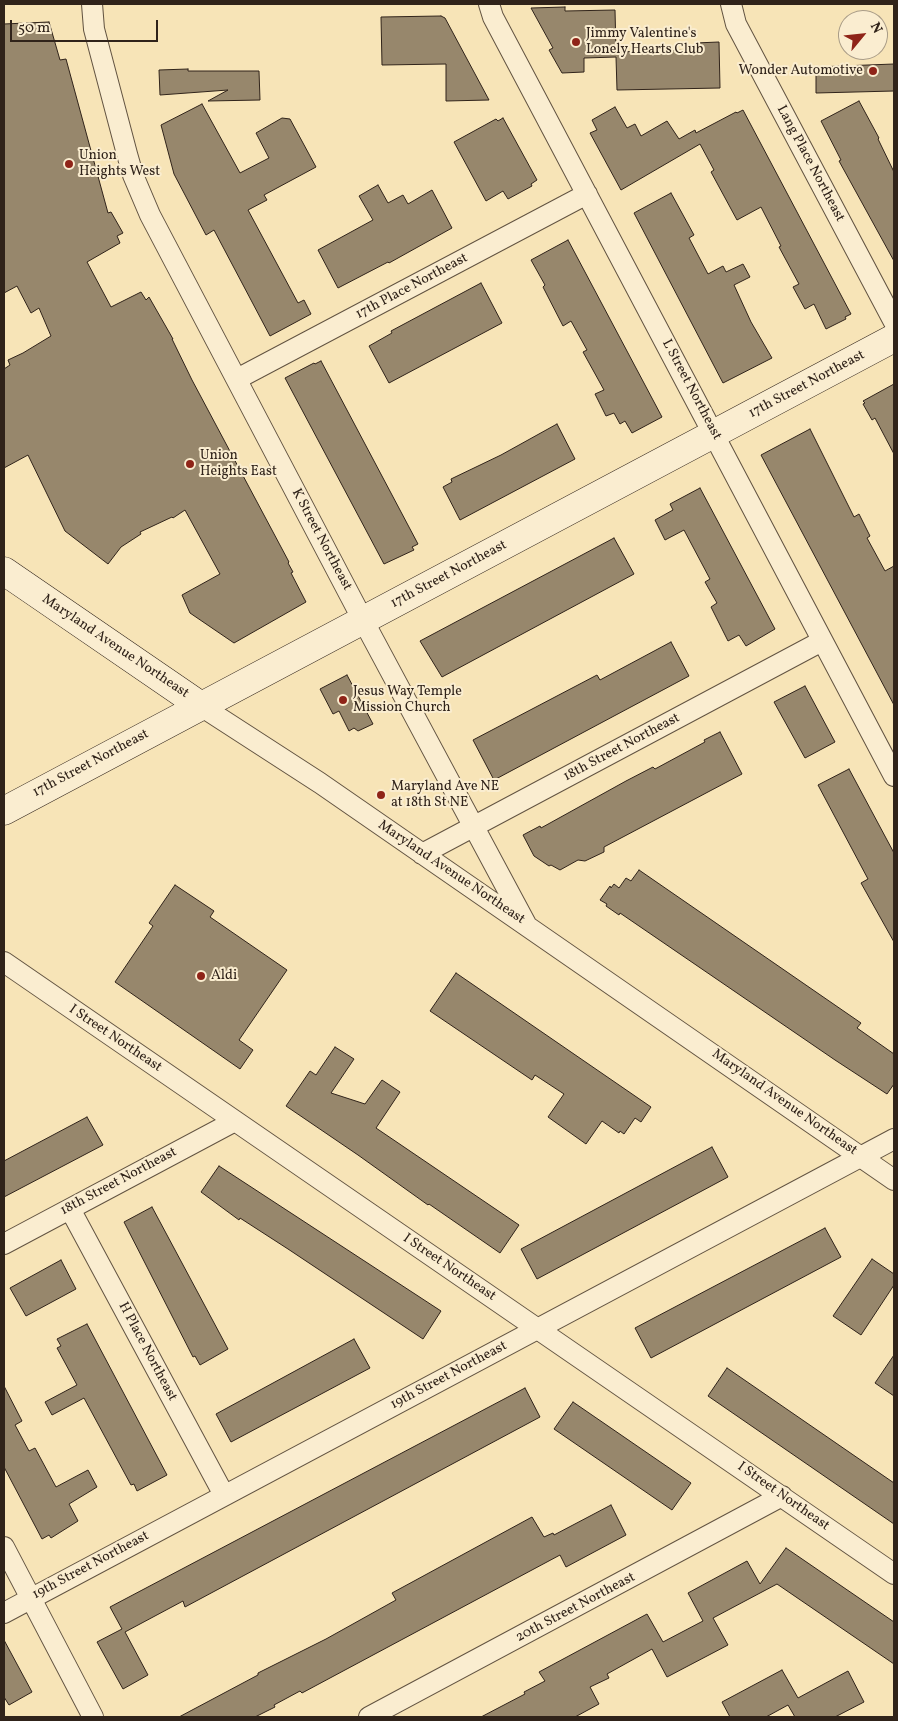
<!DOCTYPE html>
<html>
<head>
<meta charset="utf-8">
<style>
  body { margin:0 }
  #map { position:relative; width:898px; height:1721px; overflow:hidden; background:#f7e4b7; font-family:Vollkorn,serif }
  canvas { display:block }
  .frame { position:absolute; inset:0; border:5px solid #30231a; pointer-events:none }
  .north { position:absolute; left:838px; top:10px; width:50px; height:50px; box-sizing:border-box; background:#faedd0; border:1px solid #a99c87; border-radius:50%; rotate:62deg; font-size:14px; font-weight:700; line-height:20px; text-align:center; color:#30231a }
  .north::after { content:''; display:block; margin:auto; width:18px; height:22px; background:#8f2418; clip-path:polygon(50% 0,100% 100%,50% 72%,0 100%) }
  .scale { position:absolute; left:10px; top:20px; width:148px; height:22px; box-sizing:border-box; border:2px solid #30231a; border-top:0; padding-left:6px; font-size:15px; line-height:18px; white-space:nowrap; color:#30231a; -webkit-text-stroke:4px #faedd0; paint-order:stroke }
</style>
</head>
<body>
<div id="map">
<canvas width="898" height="1721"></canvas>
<div class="frame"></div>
<div class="north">N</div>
<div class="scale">50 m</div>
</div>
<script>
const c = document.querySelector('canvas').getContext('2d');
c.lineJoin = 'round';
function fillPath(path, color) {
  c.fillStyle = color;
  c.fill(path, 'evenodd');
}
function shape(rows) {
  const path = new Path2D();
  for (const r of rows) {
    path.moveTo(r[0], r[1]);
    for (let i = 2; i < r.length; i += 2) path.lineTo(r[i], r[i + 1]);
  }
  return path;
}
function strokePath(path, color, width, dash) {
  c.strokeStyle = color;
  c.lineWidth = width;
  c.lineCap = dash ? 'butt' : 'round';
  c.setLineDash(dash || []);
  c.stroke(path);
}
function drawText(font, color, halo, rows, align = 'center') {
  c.font = font + ' Vollkorn,serif';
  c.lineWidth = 4;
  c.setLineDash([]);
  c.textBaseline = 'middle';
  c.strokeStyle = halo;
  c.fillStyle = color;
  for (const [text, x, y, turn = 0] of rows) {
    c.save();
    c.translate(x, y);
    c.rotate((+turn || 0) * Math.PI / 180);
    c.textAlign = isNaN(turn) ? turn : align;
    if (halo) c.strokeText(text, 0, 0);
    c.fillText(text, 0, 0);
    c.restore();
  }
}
const building = shape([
  [565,7,565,11,615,10,616,52,695,50,695,43,719,42,720,88,617,90,616,57,584,58,584,72,562,73,549,50,553,48,531,8,565,7],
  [441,16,445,18,489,100,446,101,446,64,382,65,381,17,441,16],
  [49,22,60,60,66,59,108,213,111,212,123,233,117,236,120,243,87,262,111,307,141,292,146,300,149,297,173,339,172,339,192,380,289,562,288,563,293,572,291,573,306,602,234,643,190,613,182,595,220,574,185,510,173,518,172,517,140,532,141,534,121,547,108,564,65,531,28,455,4,468,4,369,10,365,8,360,23,353,51,336,39,308,31,313,17,286,4,293,4,24,49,22],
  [894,64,894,91,816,93,816,67,894,64],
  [188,69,188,71,259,71,260,100,208,101,228,90,160,95,159,70,188,69],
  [859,101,879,138,878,139,894,172,894,261,839,161,841,160,821,121,859,101],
  [202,104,240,173,269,158,256,133,282,118,290,119,316,167,264,195,267,200,248,210,298,303,304,300,311,314,270,336,214,230,206,235,174,174,161,125,202,104],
  [615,107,627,128,635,124,641,136,667,121,679,139,695,130,696,133,736,112,737,113,743,110,851,314,845,317,846,319,826,329,814,304,805,309,793,287,799,284,779,247,781,246,761,207,737,220,711,172,714,170,700,144,621,190,590,133,597,130,592,120,615,107],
  [503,118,537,180,531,184,532,186,508,199,503,191,486,201,454,142,496,119,498,121,503,118],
  [378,185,388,203,403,195,408,204,432,190,452,228,389,263,388,262,338,288,318,250,373,220,359,196,378,185],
  [671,193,694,235,689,238,708,274,723,266,726,272,743,264,750,277,734,285,751,322,772,358,723,383,634,213,671,193],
  [568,240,662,417,632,433,625,421,620,424,614,413,606,416,595,394,604,390,583,352,587,350,571,321,563,326,543,287,545,285,531,260,568,240],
  [481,283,502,323,389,383,369,346,392,333,391,331,481,283],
  [321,361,418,544,412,547,414,550,384,564,285,378,314,363,315,364,321,361],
  [894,384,894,454,875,418,872,420,863,404,865,403,863,401,894,384],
  [557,424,575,459,460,520,443,487,452,482,451,479,501,455,557,424],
  [810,429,854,517,859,514,870,536,867,538,885,571,894,566,894,705,761,455,810,429],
  [700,488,775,629,746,646,739,635,728,641,711,607,717,603,705,582,710,579,684,530,665,540,655,520,673,510,670,504,700,488],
  [614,538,634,574,442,677,420,641,614,538],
  [671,642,689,676,494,780,473,740,597,675,600,680,671,642],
  [347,675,373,724,358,731,354,728,349,731,339,711,333,714,320,689,347,675],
  [805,686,835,742,805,758,774,702,805,686],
  [720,732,742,774,604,847,604,852,585,861,578,860,560,870,551,865,549,866,534,856,523,835,540,826,541,828,626,781,653,767,655,769,705,742,704,740,720,732],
  [849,769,894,853,894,942,861,883,868,879,818,785,849,769],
  [639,870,861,1023,857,1028,894,1054,894,1084,887,1094,835,1060,620,913,619,915,606,906,607,904,600,900,610,886,611,888,614,884,619,888,626,878,631,881,639,870],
  [175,885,214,911,210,917,287,970,239,1040,253,1050,240,1069,115,982,153,926,149,923,175,885],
  [456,973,651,1107,641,1122,635,1118,624,1134,620,1131,619,1133,602,1121,586,1144,548,1117,564,1094,535,1075,532,1080,430,1011,456,973],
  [335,1047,354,1059,331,1093,365,1104,382,1080,400,1092,376,1128,519,1225,500,1253,429,1204,428,1205,358,1155,286,1106,310,1071,316,1075,335,1047],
  [87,1117,103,1145,4,1197,4,1161,87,1117],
  [712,1147,728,1177,537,1279,521,1249,712,1147],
  [219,1166,441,1311,423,1339,288,1249,240,1218,239,1220,201,1192,219,1166],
  [152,1207,228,1349,200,1365,195,1356,193,1357,124,1222,152,1207],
  [825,1228,841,1257,651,1358,635,1328,825,1228],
  [872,1259,894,1274,894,1285,861,1335,833,1316,872,1259],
  [61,1260,76,1289,26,1316,10,1288,61,1260],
  [87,1324,167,1475,137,1491,134,1484,131,1485,84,1398,52,1415,45,1402,77,1385,57,1348,61,1346,57,1339,87,1324],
  [354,1339,370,1368,231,1442,216,1414,354,1339],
  [894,1355,894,1396,875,1383,894,1355],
  [727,1368,894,1483,894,1524,708,1396,727,1368],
  [4,1386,22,1421,15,1425,29,1451,35,1448,56,1487,88,1470,97,1487,69,1504,78,1521,51,1538,49,1535,42,1539,4,1467,4,1386],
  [525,1388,540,1417,185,1607,183,1601,125,1632,148,1675,123,1689,97,1642,122,1629,110,1607,525,1388],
  [573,1402,691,1483,672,1510,554,1429,573,1402],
  [611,1505,626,1535,566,1567,560,1555,302,1693,300,1691,274,1705,275,1707,255,1717,179,1717,258,1675,258,1673,326,1639,396,1600,392,1593,532,1517,544,1537,553,1533,554,1535,611,1505],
  [786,1548,894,1622,894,1664,777,1584,713,1618,728,1645,667,1677,652,1649,607,1674,609,1678,590,1687,599,1704,575,1717,481,1717,525,1694,524,1692,545,1681,539,1672,647,1614,663,1642,703,1621,688,1593,747,1561,760,1584,786,1548],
  [4,1640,32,1692,9,1705,4,1697,4,1640],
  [782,1670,798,1698,848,1671,864,1702,835,1717,795,1717,788,1705,766,1717,730,1717,722,1702,782,1670]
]);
const street = shape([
  [92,4,94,29,127,154,133,175,150,215,356,607,527,926],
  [489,4,493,17,538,102,894,776],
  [731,4,736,24,894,322],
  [237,379,587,194],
  [201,706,320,783,894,1180],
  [422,854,822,641],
  [4,962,894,1574],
  [70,1209,224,1495],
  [4,1244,235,1121],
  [4,1547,93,1717],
  [4,1613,894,1139],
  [369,1717,782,1496]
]);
const secondary = shape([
  [4,571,201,706],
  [4,811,894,338]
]);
const markers = [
  [576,42,5,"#8f2418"],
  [873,71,5,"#8f2418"],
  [69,164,5,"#8f2418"],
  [190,464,5,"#8f2418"],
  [343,700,5,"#8f2418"],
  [381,795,5,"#8f2418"],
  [201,976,5,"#8f2418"]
];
const poiNames = [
  ["Jimmy Valentine's",586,34],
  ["Lonely Hearts Club",586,50],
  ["Wonder Automotive",863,71,"right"],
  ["Union",79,156],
  ["Heights West",79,172],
  ["Union",200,456],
  ["Heights East",200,472],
  ["Jesus Way Temple",353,692],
  ["Mission Church",353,708],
  ["Maryland Ave NE",391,787],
  ["at 18th St NE",391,803],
  ["Aldi",211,976]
];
const streetNames = [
  ["Lang Place Northeast",810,164,62],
  ["17th Place Northeast",412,287,-28],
  ["17th Street Northeast",807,385,-28],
  ["L Street Northeast",691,390,62],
  ["K Street Northeast",321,540,62],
  ["17th Street Northeast",449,575,-28],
  ["Maryland Avenue Northeast",115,647,34],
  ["18th Street Northeast",622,748,-28],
  ["17th Street Northeast",91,764,-28],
  ["Maryland Avenue Northeast",451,873,34],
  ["I Street Northeast",115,1039,34],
  ["Maryland Avenue Northeast",784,1103,35],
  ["18th Street Northeast",119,1182,-28],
  ["I Street Northeast",449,1268,34],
  ["H Place Northeast",147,1352,62],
  ["19th Street Northeast",449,1376,-28],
  ["I Street Northeast",783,1497,35],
  ["19th Street Northeast",91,1566,-28],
  ["20th Street Northeast",576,1608,-28]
];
fillPath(building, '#97876c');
strokePath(building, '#30231a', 1);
strokePath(street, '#625341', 22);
strokePath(secondary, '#30231a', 29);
strokePath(street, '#faedd0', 20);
strokePath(secondary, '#faedd0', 28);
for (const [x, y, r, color] of markers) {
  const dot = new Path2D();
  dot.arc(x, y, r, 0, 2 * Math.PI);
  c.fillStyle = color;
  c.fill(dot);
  strokePath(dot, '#faedd0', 2);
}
drawText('14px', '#30231a', '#faedd0', poiNames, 'left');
drawText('14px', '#30231a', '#faedd0', streetNames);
</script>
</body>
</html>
